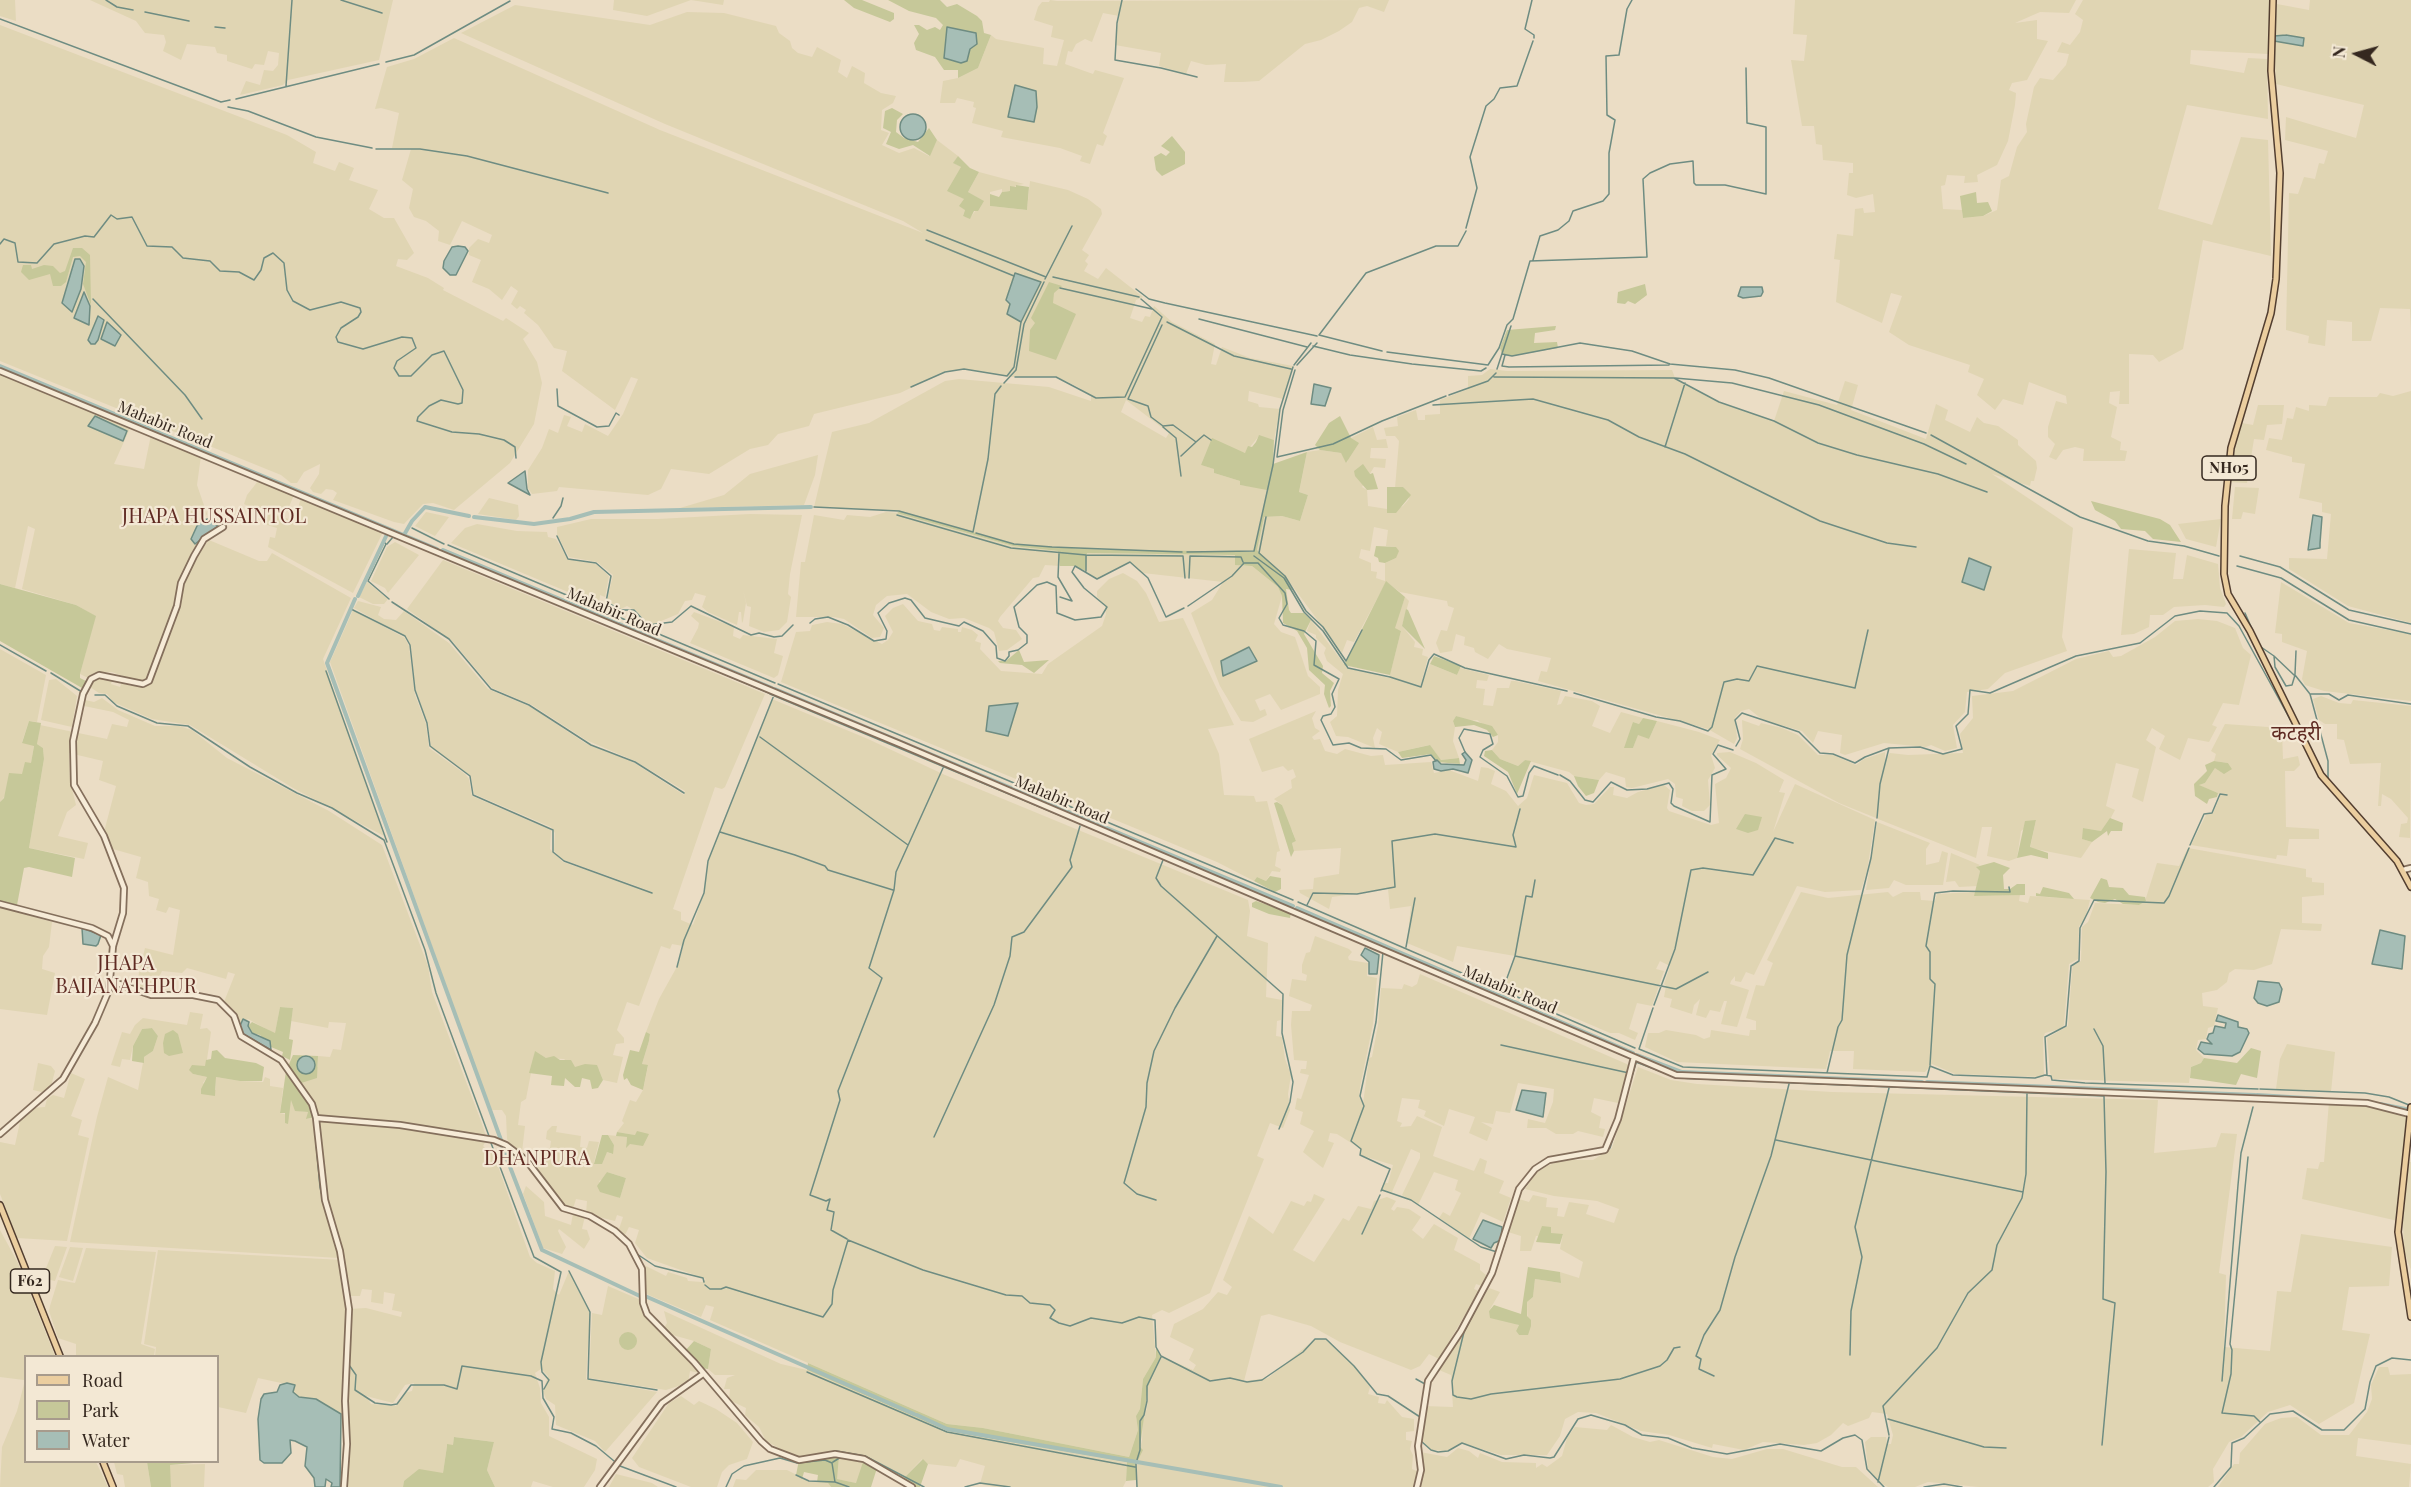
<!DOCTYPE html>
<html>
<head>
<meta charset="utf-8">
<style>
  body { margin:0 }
  #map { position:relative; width:2411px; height:1487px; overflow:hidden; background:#ebddc5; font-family:"Playfair Display",serif }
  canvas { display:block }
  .legend { position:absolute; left:24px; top:1355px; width:195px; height:108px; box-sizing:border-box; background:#f3e8d4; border:2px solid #a79b8c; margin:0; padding:8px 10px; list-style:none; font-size:18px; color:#35281f }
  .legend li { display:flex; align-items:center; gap:12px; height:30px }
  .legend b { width:30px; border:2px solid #a79b8c }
  .north { position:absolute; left:2327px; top:24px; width:60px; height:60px; -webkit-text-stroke:4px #f3e8d4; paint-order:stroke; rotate:276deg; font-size:16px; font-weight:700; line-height:24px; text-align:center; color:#35281f }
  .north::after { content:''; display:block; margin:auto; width:21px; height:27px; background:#35281f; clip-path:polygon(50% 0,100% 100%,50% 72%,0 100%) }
</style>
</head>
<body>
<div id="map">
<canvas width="2411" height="1487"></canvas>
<ul class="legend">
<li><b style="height:8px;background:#ebce9f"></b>Road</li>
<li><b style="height:16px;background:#c6c899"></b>Park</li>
<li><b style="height:16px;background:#a6beb6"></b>Water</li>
</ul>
<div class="north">N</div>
</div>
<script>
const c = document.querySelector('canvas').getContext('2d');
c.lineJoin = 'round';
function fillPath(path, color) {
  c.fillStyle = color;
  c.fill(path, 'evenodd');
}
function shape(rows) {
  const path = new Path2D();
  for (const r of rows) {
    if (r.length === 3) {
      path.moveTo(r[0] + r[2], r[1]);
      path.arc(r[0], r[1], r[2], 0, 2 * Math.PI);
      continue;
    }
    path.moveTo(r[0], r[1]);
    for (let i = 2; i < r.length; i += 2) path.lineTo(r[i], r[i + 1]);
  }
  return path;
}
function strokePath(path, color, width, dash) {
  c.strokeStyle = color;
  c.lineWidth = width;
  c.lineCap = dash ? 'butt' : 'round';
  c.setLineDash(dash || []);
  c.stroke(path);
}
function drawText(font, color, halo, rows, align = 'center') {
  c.font = font + ' "Playfair Display","Noto Sans Devanagari",serif';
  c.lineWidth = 4.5;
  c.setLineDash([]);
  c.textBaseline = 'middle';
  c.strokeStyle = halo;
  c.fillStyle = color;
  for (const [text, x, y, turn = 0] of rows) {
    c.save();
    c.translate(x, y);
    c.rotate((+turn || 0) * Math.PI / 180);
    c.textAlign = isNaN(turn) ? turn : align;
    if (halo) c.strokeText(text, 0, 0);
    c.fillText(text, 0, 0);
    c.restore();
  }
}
const farmland = shape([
  [0,0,15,0,16,21,0,16],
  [90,0,393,0,379,60,288,80,283,85,240,95,246,81,260,85,264,70,273,71,278,65,279,53,268,51,264,65,255,64,252,69,227,61,227,55,217,53,215,47,187,44,181,60,163,51,166,42,164,35,145,33,136,21],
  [614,0,724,0,723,5,691,0,647,16,613,10],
  [1050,0,1057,1,1389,0,1384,12,1367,6,1359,8,1352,22,1339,31,1321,40,1305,44,1259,81,1242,82,1224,82,1226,64,1206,65,1191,61,1186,74,1159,66,1161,53,1115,45,1119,16,1103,13,1092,42,1085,39,1076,44,1072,52,1068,51,1065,64,1093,74,1095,70,1124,78,1103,133,1107,136,1103,146,1097,144,1090,164,1080,161,1082,156,1060,148,1001,137,1003,131,972,123,976,108,973,107,974,102,957,98,955,103,940,103,943,81,958,78,978,68,991,35,996,39,1044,48,1043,64,1057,66,1064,40,1051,37,1053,26,1034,20,1038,7,1042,2,1049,2],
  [1795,0,2076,0,2069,13,2040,12,2015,23,2037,20,2037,39,2048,41,2027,80,2012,83,2009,90,2016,93,2015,105,2008,141,1997,165,1977,175,1978,182,1964,183,1965,176,1947,175,1945,185,1941,186,1943,209,1962,210,1963,218,1983,216,1997,210,2001,180,2009,176,2017,147,2027,132,2026,124,2034,87,2040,78,2053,80,2066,65,2069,54,2057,52,2062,42,2070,45,2080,32,2083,20,2075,14,2083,0,2270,0,2268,54,2191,50,2190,64,2244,73,2248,58,2267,59,2268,119,2187,105,2158,209,2212,225,2241,137,2268,140,2271,256,2203,240,2183,349,2159,362,2153,355,2129,354,2129,404,2119,404,2120,391,2110,392,2109,403,2117,407,2111,437,2121,442,2120,450,2127,451,2125,461,2083,461,2084,449,2075,447,2063,450,2056,460,2049,457,2055,444,2048,437,2048,427,2056,401,2067,404,2066,396,2029,382,2023,405,2003,399,1995,410,1977,395,1984,379,1968,372,1970,365,1909,345,1889,332,1902,296,1891,293,1882,323,1836,302,1840,260,1834,259,1837,234,1853,236,1855,209,1863,208,1864,213,1875,212,1873,194,1856,198,1847,195,1849,173,1853,173,1853,163,1823,160,1822,145,1816,144,1814,126,1802,126,1791,60,1804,61,1807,35,1793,34],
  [2310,0,2411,0,2411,330,2410,309,2380,308,2371,341,2352,341,2352,322,2327,320,2325,346,2308,343,2309,336,2286,330,2289,193,2298,194,2304,177,2315,179,2319,163,2324,164,2328,151,2285,140,2286,117,2356,138,2364,105,2276,84,2274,41,2286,35,2274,36,2277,4,2309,10],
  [515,5,650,25,687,12,724,13,776,26,779,33,790,41,792,48,798,53,812,57,817,47,841,60,838,72,847,78,852,66,865,73,864,83,881,93,896,96,893,103,882,110,881,130,889,133,882,145,899,153,914,148,929,156,937,140,958,156,954,163,961,167,965,210,963,216,970,218,983,201,968,192,979,172,1024,184,1017,185,1010,191,1002,192,1002,189,990,192,990,206,1027,210,1030,181,1068,190,1088,199,1101,209,1102,214,1082,250,1089,255,1085,261,1088,264,1084,271,1098,279,1106,268,1143,297,1136,300,1130,318,1142,322,1145,316,1150,317,1154,306,1172,322,1215,344,1211,364,1216,365,1222,347,1250,358,1293,366,1283,399,1249,391,1248,401,1258,404,1259,407,1280,409,1274,440,1259,436,1245,453,1224,446,1201,465,1215,469,1214,473,1240,481,1240,485,1267,489,1254,551,1182,552,1052,547,1014,544,899,511,814,507,832,432,869,423,945,381,959,379,1049,387,1091,401,1091,396,1078,387,1057,377,1010,377,964,369,945,372,900,393,814,414,809,426,778,434,768,445,750,449,709,474,671,469,661,489,648,495,559,487,557,491,532,494,528,488,528,470,542,448,549,429,558,433,564,415,571,417,567,426,582,432,585,424,608,436,623,414,638,379,631,377,615,410,562,371,567,351,554,348,538,325,524,313,526,310,520,306,517,309,511,304,518,291,511,286,502,300,489,289,472,282,481,260,469,255,469,248,478,239,489,243,492,235,462,221,450,245,438,241,439,231,426,221,414,217,409,208,413,189,402,180,411,149,392,148,399,113,381,108,375,109,387,67,414,59,454,38,660,130,923,233,903,221,665,124,461,33],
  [1126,400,1169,433,1166,438,1121,412],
  [0,25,287,135,316,152,313,163,335,171,339,162,354,168,349,180,378,190,369,209,384,218,394,218,414,253,407,260,398,259,396,266,428,278,444,288,443,290,503,321,506,318,529,333,523,339,537,362,542,383,534,424,510,463,454,510,433,503,423,504,404,524,394,522,333,500,337,493,333,490,326,489,321,494,313,492,310,488,319,474,320,464,304,472,297,483,291,483,281,475,0,361],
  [1490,369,1507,371,1672,370,1675,378,1719,402,1774,421,1784,391,1837,405,1845,381,1858,385,1851,410,1926,439,1936,404,1948,410,1945,420,1970,432,1977,417,1984,423,1998,426,2018,440,2018,445,2036,461,2037,468,2034,481,2031,481,2030,486,1992,474,2073,528,2062,637,2067,651,2005,673,1988,689,1967,692,1965,712,1953,725,1957,748,1945,751,1931,745,1926,747,1884,743,1845,755,1840,753,1842,735,1818,731,1813,743,1802,731,1763,720,1749,709,1741,711,1735,718,1737,738,1734,744,1708,729,1538,681,1541,671,1547,672,1551,658,1507,649,1499,644,1488,659,1475,652,1474,648,1464,645,1465,637,1456,634,1452,651,1440,653,1436,643,1441,630,1447,631,1454,608,1448,606,1447,601,1400,592,1386,582,1354,642,1347,640,1342,653,1285,576,1259,554,1257,550,1263,517,1282,516,1300,521,1308,495,1299,492,1307,452,1320,450,1341,453,1347,463,1351,438,1373,427,1377,440,1386,439,1388,448,1371,448,1370,458,1386,459,1385,468,1374,467,1362,487,1367,490,1368,506,1387,509,1387,513,1403,506,1409,499,1403,487,1395,488,1399,441,1395,436,1386,436,1384,428,1398,426,1397,417,1416,410,1418,420,1425,420,1425,415,1440,414,1440,400,1468,389,1468,376,1482,375],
  [1374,527,1388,530,1386,546,1396,547,1396,558,1385,563,1385,581,1376,578,1377,572,1371,571,1371,563,1359,558,1361,549,1370,551],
  [0,374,131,426,114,464,144,469,151,435,201,456,197,485,207,514,192,536,191,539,198,544,180,579,173,614,148,680,136,681,112,672,94,673,88,678,80,674,95,616,76,605,22,589,35,529,28,526,15,588,0,584],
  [2411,391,2411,623,2348,606,2289,569,2289,558,2327,559,2331,514,2322,512,2322,503,2299,498,2305,464,2292,462,2292,457,2266,450,2269,438,2282,440,2287,418,2293,419,2296,407,2309,411,2309,405,2326,406,2329,397,2377,397,2380,393,2393,396],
  [2258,405,2284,405,2282,424,2267,425,2264,440,2254,439,2247,483,2229,482,2234,450,2242,423,2253,425],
  [818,455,815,475,804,505,680,508,724,495,750,474],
  [258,481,294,495,288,509,270,506,264,514,244,504,247,495],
  [2235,487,2259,488,2255,514,2243,512,2241,519,2232,519],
  [301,497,383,532,353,593,268,547,270,537,275,538,277,528,264,524,268,515,271,514,292,520,296,517],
  [489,498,518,505,519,516,516,520,478,514],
  [426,512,449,517,435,536,415,526],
  [886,512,900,513,1013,546,1059,551,1060,566,1045,565,1039,577,1033,578,1000,617,998,621,1003,628,1016,630,1022,639,1007,650,999,651,994,632,989,628,964,618,949,619,931,612,907,594,887,596,876,605,873,615,884,628,880,637,872,638,844,619,834,617,796,617,801,562,805,562,814,515,844,520,847,515,870,517],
  [750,514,802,515,790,574,788,594,791,597,787,622,779,630,764,632,749,626,751,607,747,606,743,590,746,603,743,621,742,623,741,612,739,612,737,625,708,612,702,607,706,596,695,593,692,600,685,601,678,614,654,624,648,623,636,611,627,606,621,609,607,601,613,575,597,562,569,557,557,535,557,527,591,519,658,519],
  [2221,519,2216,547,2186,539,2178,524],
  [477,524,517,531,547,532,548,537,556,539,568,559,596,564,609,576,605,597,600,595,599,605,451,543,465,528],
  [209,540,259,561,267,561,272,553,351,598,323,659,384,836,293,788,190,725,152,719,113,702,107,694,99,693,90,687,95,678,102,678,112,680,111,684,120,687,122,682,131,686,132,683,149,685,182,586,191,562],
  [395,542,419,555,388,593,385,588,371,581,387,547],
  [2129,549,2176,553,2173,579,2183,579,2187,555,2218,564,2220,588,2226,604,2224,607,2205,605,2174,607,2163,615,2150,615,2149,627,2134,634,2121,635],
  [1086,553,1235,555,1240,566,1252,566,1278,587,1282,596,1274,624,1281,632,1295,637,1308,676,1320,687,1320,694,1281,710,1270,694,1255,700,1260,711,1265,709,1267,715,1253,722,1241,721,1220,686,1191,613,1212,600,1223,582,1143,573,1130,562,1097,579,1086,571],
  [443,560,765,694,725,787,722,789,715,787,673,909,681,912,681,920,693,925,704,893,708,861,772,699,868,739,945,775,1248,900,1250,911,1247,936,1268,943,1266,997,1282,1000,1281,1020,1277,1021,1276,1036,1282,1037,1285,1059,1291,1075,1288,1094,1290,1110,1283,1128,1270,1123,1257,1156,1264,1159,1210,1293,1169,1313,1162,1310,1152,1315,1156,1357,1143,1379,1140,1409,1136,1416,1138,1430,1129,1457,983,1428,947,1424,710,1320,714,1307,706,1305,701,1317,644,1293,642,1264,666,1276,668,1272,687,1278,688,1281,702,1282,706,1279,647,1258,635,1243,639,1230,629,1227,625,1235,619,1229,623,1217,617,1215,615,1221,586,1214,587,1201,576,1199,572,1212,564,1208,533,1161,542,1163,545,1148,550,1148,551,1141,546,1139,547,1131,552,1126,557,1126,556,1132,581,1136,580,1147,587,1148,589,1141,599,1142,594,1163,607,1152,612,1154,614,1145,608,1135,627,1137,626,1147,635,1135,617,1132,624,1123,622,1121,630,1100,636,1102,643,1090,648,1066,642,1064,649,1041,650,1034,646,1032,659,999,679,963,683,946,672,944,670,949,661,946,639,1006,627,1002,617,1030,624,1038,624,1043,616,1044,613,1055,623,1057,617,1083,603,1080,599,1070,575,1068,564,1059,546,1058,535,1052,526,1099,521,1102,518,1125,525,1126,522,1152,510,1144,507,1139,506,1116,502,1110,491,1110,330,662,353,610,405,638,409,646,415,695,426,724,429,748,465,774,469,779,472,796,551,830,550,849,563,862,653,892,561,859,554,851,555,833,551,827,474,794,471,776,431,748,428,725,415,688,411,646,407,638,354,608,358,601,381,607,378,615,384,619,396,620,404,611,449,643,488,689,531,707,585,743,633,762,684,795,685,791,635,761,586,740,532,705,492,688,453,642,407,609],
  [607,1172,626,1178,620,1198,606,1192,599,1181,605,1179],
  [1123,573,1137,581,1146,593,1159,622,1183,618,1234,725,1208,729,1219,754,1224,795,1254,796,1256,802,1267,801,1280,851,1277,852,1275,866,1281,869,1280,872,1272,871,1266,881,1257,877,1254,881,1217,862,781,682,796,632,810,631,812,625,827,622,842,624,882,644,888,640,893,632,885,616,893,608,903,604,918,621,932,624,934,630,940,631,942,627,958,629,958,632,961,632,962,627,972,630,978,635,975,641,981,643,980,649,1001,671,1042,674,1048,664,1102,626,1106,614,1105,606,1097,597,1097,591,1109,579],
  [367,582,388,599,384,604,373,604,359,597],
  [2281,582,2349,623,2411,634,2411,701,2324,691,2305,685,2302,679,2307,651,2282,642,2282,634,2275,633],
  [1405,597,1409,601,1402,626,1415,642,1414,647,1423,649,1422,655,1428,657,1420,688,1430,664,1457,675,1460,668,1489,675,1487,681,1477,680,1476,688,1485,689,1483,705,1493,706,1497,688,1509,688,1511,681,1515,681,1561,691,1557,705,1561,704,1565,696,1592,701,1600,706,1592,726,1610,733,1621,712,1643,718,1639,724,1633,722,1633,748,1638,734,1649,739,1657,721,1699,732,1720,740,1711,755,1715,768,1708,780,1710,805,1704,811,1692,811,1682,806,1683,799,1676,797,1675,784,1668,779,1632,788,1626,787,1625,778,1606,772,1599,780,1574,776,1569,772,1525,760,1518,766,1500,759,1492,750,1498,742,1498,735,1477,720,1469,721,1456,716,1453,721,1455,727,1453,741,1459,758,1441,760,1429,745,1398,752,1379,744,1382,732,1377,728,1373,738,1375,748,1348,737,1336,736,1330,722,1337,716,1338,690,1343,674,1327,661,1324,653,1326,648,1316,638,1316,635,1307,631,1311,620,1347,668,1389,678,1401,631,1394,628],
  [694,612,734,627,733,636,740,639,743,635,777,639,774,653,783,656,778,675,774,678,690,643,698,628,699,623,691,616],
  [2198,619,2217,621,2235,628,2243,648,2251,655,2239,705,2223,703,2212,725,2217,727,2209,742,2188,738,2180,760,2159,749,2165,736,2152,728,2146,740,2156,747,2143,802,2132,797,2139,769,2116,763,2106,806,2115,810,2106,827,2101,831,2083,828,2083,839,2092,842,2081,858,2030,848,2036,820,2021,831,2017,858,2009,861,1987,856,1992,827,1982,827,1976,858,1878,819,1878,815,1876,818,1839,803,1740,749,1743,739,1742,720,1759,726,1761,723,1782,728,1798,735,1818,755,1833,755,1856,765,1864,759,1885,752,1885,760,1890,753,1908,755,1963,753,1960,734,1973,718,1972,696,2013,691,2076,659,2109,651,2113,657,2121,656,2155,637,2175,621],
  [0,649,46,675,37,722,29,721,22,742,34,745,31,764,0,802],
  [56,679,77,696,72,727,41,720,49,680],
  [2321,696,2339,703,2351,704,2353,700,2411,706,2410,838,2399,837,2401,824,2407,823,2408,818,2391,799,2382,794,2381,806,2378,806,2381,763,2350,764,2344,740,2337,739,2337,724,2325,724,2319,720,2313,699],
  [102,698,118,710,155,726,179,726,192,730,227,758,329,811,382,845,428,966,432,992,481,1121,487,1139,483,1146,494,1155,530,1257,537,1263,555,1271,553,1289,559,1295,569,1271,590,1312,586,1379,657,1392,605,1452,595,1441,556,1425,555,1405,546,1399,543,1391,548,1376,541,1369,535,1373,540,1388,541,1403,549,1417,549,1436,597,1459,595,1470,584,1487,553,1487,533,1481,531,1487,495,1487,487,1470,494,1442,454,1437,453,1445,447,1446,443,1473,404,1481,403,1487,344,1487,346,1414,341,1414,316,1399,299,1397,293,1392,295,1386,258,1378,246,1413,218,1407,218,1356,155,1356,156,1347,144,1344,158,1250,342,1260,325,1200,319,1120,384,1125,432,1132,390,1124,316,1118,312,1104,298,1084,310,1078,318,1066,318,1056,330,1057,333,1049,341,1050,346,1023,329,1022,328,1028,291,1021,293,1008,280,1007,275,1034,248,1019,239,1025,224,1002,235,974,228,972,226,979,187,968,182,973,162,971,159,977,151,977,150,988,136,986,145,948,173,955,180,910,169,907,166,913,156,910,159,899,149,896,148,882,136,878,141,857,113,849,104,832,116,786,99,780,103,761,69,753,70,781,76,805,67,812,58,836,88,843,84,859,29,848,44,759,43,748,37,744,40,725,107,739,112,724,127,727,129,720,113,712,84,706,85,700,94,702],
  [362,1289,372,1290,371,1302,383,1304,384,1292,395,1294,392,1310,402,1312,401,1317,366,1308,349,1309,348,1296,360,1296],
  [414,1383,412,1391,405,1393,396,1406,371,1404,366,1396,393,1403,405,1385],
  [1316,711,1312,718,1315,728,1320,731,1312,737,1314,740,1320,739,1325,751,1337,754,1345,749,1371,756,1383,755,1385,765,1431,762,1434,773,1449,770,1478,781,1481,767,1488,768,1495,771,1491,784,1506,791,1518,806,1527,798,1534,775,1567,783,1579,803,1586,805,1594,804,1610,787,1614,787,1613,795,1627,798,1638,792,1664,785,1670,790,1667,808,1669,811,1711,825,1719,823,1715,784,1726,778,1731,768,1717,755,1717,753,1730,752,1756,763,1784,780,1779,792,1785,793,1773,832,1795,784,1875,820,1867,871,1861,890,1825,892,1797,886,1754,975,1746,972,1741,982,1735,981,1735,976,1731,981,1730,984,1749,990,1737,1027,1721,1024,1727,1001,1724,1001,1720,1012,1710,1010,1706,1018,1696,1015,1700,999,1694,1005,1692,1014,1670,1007,1672,999,1664,997,1666,986,1664,984,1670,966,1660,961,1656,969,1664,971,1652,1006,1637,1003,1629,1029,1638,1033,1635,1040,1619,1033,1610,1033,1505,988,1515,956,1457,946,1453,962,1407,943,1411,906,1390,909,1388,889,1332,897,1329,909,1300,893,1299,890,1313,889,1314,878,1339,874,1341,848,1294,851,1292,843,1296,841,1292,830,1288,826,1282,805,1274,799,1292,788,1291,780,1296,777,1293,769,1288,771,1283,766,1262,772,1249,739],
  [2225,724,2268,727,2274,732,2282,732,2283,759,2298,756,2300,765,2294,771,2285,771,2286,827,2319,829,2319,839,2289,839,2287,856,2277,855,2276,859,2191,845,2206,815,2213,813,2220,797,2218,793,2198,785,2205,783,2215,768,2232,769,2228,763,2214,761,2216,754,2211,751],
  [1877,822,1930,843,1926,849,1926,865,1939,862,1942,851,1948,853,1943,885,1906,885,1894,880,1889,888,1866,890],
  [2188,848,2306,869,2306,877,2312,878,2312,882,2324,883,2324,895,2302,897,2302,923,2322,924,2321,931,2281,929,2272,964,2254,970,2235,969,2229,973,2227,982,2217,990,2202,993,2203,1006,2218,1008,2214,1026,2208,1028,2206,1039,2198,1040,2196,1050,2204,1058,2201,1063,2191,1067,2189,1083,2053,1079,2050,1073,2047,1038,2068,1026,2072,972,2073,965,2081,961,2082,927,2088,922,2095,903,2139,905,2145,901,2157,863,2179,866],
  [1951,853,1980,865,1977,867,1980,871,1977,886,1959,887,1955,881,1946,882],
  [1801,892,1828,898,1888,892,1893,897,1903,892,1920,892,1921,900,1935,901,1937,894,1975,892,1975,896,2020,895,2019,901,2028,903,2030,896,2090,900,2085,920,2079,926,2078,959,2069,964,2064,1025,2060,1029,2045,1033,2043,1038,2044,1077,1955,1074,1932,1064,1925,1072,1853,1069,1854,1051,1830,1051,1826,1069,1677,1062,1645,1047,1648,1033,1659,1033,1666,1030,1696,1035,1704,1039,1710,1037,1711,1030,1749,1036,1750,1030,1756,1030,1756,1021,1746,1018,1756,985,1764,986,1773,963,1767,960],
  [0,907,52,922,49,947,43,956,42,969,55,973,47,1015,0,1009],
  [1315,936,1349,949,1352,952,1348,957,1349,960,1368,963,1367,976,1377,978,1373,1024,1360,1087,1359,1097,1363,1104,1369,1058,1372,1057,1378,1025,1381,988,1402,989,1404,984,1412,987,1417,984,1420,974,1629,1065,1618,1103,1594,1098,1591,1112,1601,1117,1599,1128,1605,1129,1603,1137,1578,1131,1573,1134,1556,1134,1546,1128,1527,1128,1528,1119,1545,1123,1553,1102,1554,1089,1518,1083,1510,1113,1496,1111,1493,1124,1481,1122,1492,1128,1487,1141,1469,1133,1475,1117,1449,1109,1444,1126,1424,1116,1426,1111,1418,1108,1420,1100,1402,1098,1397,1121,1402,1123,1400,1127,1411,1126,1417,1116,1442,1127,1433,1156,1474,1171,1480,1158,1487,1161,1484,1173,1504,1181,1499,1193,1511,1198,1503,1222,1481,1212,1469,1239,1439,1218,1443,1212,1450,1216,1461,1193,1455,1190,1458,1180,1434,1172,1418,1205,1402,1195,1420,1158,1420,1153,1411,1149,1392,1192,1381,1190,1384,1183,1388,1183,1393,1165,1360,1155,1361,1149,1337,1134,1330,1133,1328,1141,1334,1143,1323,1168,1319,1165,1303,1152,1314,1131,1300,1124,1303,1112,1295,1109,1297,1098,1301,1099,1309,1075,1300,1073,1301,1069,1306,1069,1307,1061,1294,1060,1291,1025,1292,1011,1310,1011,1312,1005,1289,996,1292,979,1306,981,1307,975,1302,973,1302,965,1306,953,1310,952],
  [190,1012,203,1014,200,1029,207,1028,211,1032,206,1066,193,1074,207,1077,203,1083,216,1090,216,1077,240,1081,263,1082,265,1077,270,1079,270,1086,283,1088,280,1113,288,1115,291,1098,299,1111,308,1112,307,1119,315,1117,320,1187,339,1258,70,1242,97,1117,108,1077,138,1090,144,1057,153,1051,158,1036,152,1028,142,1029,133,1046,130,1060,122,1059,120,1067,111,1065,122,1032,130,1034,135,1025,143,1018,187,1025],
  [2287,1044,2335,1052,2331,1092,2276,1089,2280,1059],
  [38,1063,51,1066,55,1071,50,1090,46,1093,33,1090],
  [1638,1067,1671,1080,1697,1084,1832,1092,2158,1100,2154,1153,2216,1147,2221,1133,2237,1134,2219,1273,2226,1275,2224,1347,2270,1351,2277,1291,2291,1292,2301,1234,2392,1247,2389,1286,2349,1287,2342,1330,2370,1334,2354,1403,2319,1424,2290,1405,2268,1412,2241,1437,2229,1442,2213,1469,2214,1482,2208,1487,1979,1487,1928,1482,1915,1487,1888,1487,1880,1483,1868,1468,1865,1442,1871,1437,1886,1437,1887,1444,1891,1444,1893,1435,1887,1414,1872,1412,1869,1418,1848,1426,1843,1423,1831,1435,1817,1443,1804,1445,1763,1442,1744,1450,1713,1444,1712,1448,1669,1435,1641,1431,1596,1413,1578,1412,1565,1419,1560,1436,1547,1455,1501,1455,1462,1443,1448,1451,1431,1450,1420,1440,1424,1406,1453,1407,1451,1375,1439,1370,1489,1288,1500,1292,1489,1311,1519,1325,1516,1331,1519,1335,1528,1335,1527,1302,1533,1297,1535,1279,1561,1283,1560,1272,1579,1278,1583,1262,1560,1249,1563,1234,1536,1236,1531,1251,1520,1251,1521,1236,1508,1232,1519,1199,1529,1202,1533,1195,1547,1198,1546,1207,1558,1208,1557,1216,1564,1217,1569,1202,1589,1205,1586,1214,1614,1223,1619,1209,1597,1201,1554,1196,1525,1189,1536,1173,1547,1166,1562,1160,1593,1160,1612,1148],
  [71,1073,85,1079,71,1116,82,1120,78,1135,89,1138,67,1241,17,1238,0,1194,0,1142,15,1145,21,1117,32,1108,45,1107,47,1099,53,1095,64,1098],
  [2329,1102,2367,1103,2410,1114,2398,1221,2302,1199,2307,1168,2318,1169,2320,1162,2324,1162],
  [2409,1162,2411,1162,2411,1270,2404,1251,2403,1221],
  [526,1186,544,1202,545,1216,571,1225,573,1213,585,1216,582,1229,587,1230,590,1239,584,1249,559,1229,558,1231,566,1247,562,1254,543,1248,523,1194],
  [1314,1194,1325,1199,1293,1250,1314,1262,1343,1218,1349,1221,1358,1206,1371,1209,1374,1201,1387,1197,1396,1201,1391,1209,1394,1211,1397,1207,1409,1209,1421,1217,1412,1230,1423,1239,1434,1224,1458,1238,1454,1250,1480,1264,1480,1270,1486,1275,1482,1286,1476,1284,1474,1289,1479,1291,1439,1359,1429,1354,1420,1366,1411,1370,1340,1342,1311,1326,1269,1314,1261,1316,1244,1381,1268,1378,1315,1339,1326,1339,1354,1366,1370,1387,1368,1394,1379,1397,1378,1403,1385,1404,1387,1400,1402,1417,1414,1419,1414,1431,1406,1432,1406,1440,1412,1441,1410,1449,1413,1455,1412,1469,1419,1472,1415,1487,1137,1487,1135,1472,1142,1440,1143,1420,1147,1408,1148,1387,1161,1356,1193,1370,1196,1365,1189,1360,1194,1349,1170,1337,1174,1324,1203,1309,1218,1292,1227,1295,1232,1287,1223,1280,1249,1216,1273,1234,1291,1201,1304,1206,1307,1201,1311,1202],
  [0,1230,18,1263,55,1356,26,1356,24,1380,0,1377],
  [55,1246,67,1247,55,1281,42,1278],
  [70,1247,83,1248,73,1281,59,1277],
  [86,1248,156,1252,141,1344,155,1349,154,1356,76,1356,76,1344,58,1338,49,1311,50,1306,58,1280,75,1283],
  [608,1286,643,1301,647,1314,700,1373,690,1371,688,1383,666,1390,589,1378,592,1313,602,1315],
  [664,1311,781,1364,807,1370,947,1431,1127,1462,1126,1481,1123,1487,995,1487,980,1484,985,1466,960,1459,956,1467,928,1464,922,1459,901,1481,875,1463,856,1483,836,1479,766,1441,759,1427,745,1415,746,1408,729,1400,730,1389,724,1389,727,1378,735,1375,715,1375,708,1369,711,1349,694,1341,669,1334,664,1328,667,1323],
  [2379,1367,2388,1367,2390,1375,2411,1374,2411,1445,2358,1438,2356,1456,2411,1464,2409,1487,2218,1487,2234,1464,2239,1464,2240,1453,2265,1424,2281,1418,2297,1417,2321,1435,2349,1435,2367,1412,2372,1399,2371,1385],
  [24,1384,26,1462,96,1462,108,1487,0,1487,2,1447,17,1411],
  [681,1396,694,1405,699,1401,716,1409,737,1423,753,1442,747,1459,729,1465,722,1472,717,1487,691,1487,639,1467,632,1458,669,1403],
  [1611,1425,1633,1437,1650,1442,1659,1440,1713,1457,1732,1459,1767,1449,1783,1449,1842,1467,1856,1467,1878,1487,1418,1487,1420,1452,1447,1457,1458,1448,1469,1451,1478,1458,1480,1453,1502,1462,1536,1463,1536,1468,1542,1464,1547,1467,1562,1456,1567,1438,1575,1427,1607,1430],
  [114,1462,147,1462,151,1487,125,1487,123,1475,117,1474],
  [205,1464,204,1487,171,1487,169,1465],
  [756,1470,787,1470,809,1481,828,1483,831,1487,733,1487,736,1479,746,1480],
  [616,1474,652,1483,658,1487,609,1487]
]);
const green = shape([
  [844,0,862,0,894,13,894,19,890,22,854,8],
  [888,0,940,0,947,7,957,4,977,16,982,21,984,33,991,35,978,68,958,78,958,70,944,70,935,57,916,50,914,43,919,34,914,25,919,25,927,30,935,27,940,30,943,25,936,18,909,11],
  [892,108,903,114,897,120,896,132,904,138,918,142,929,128,937,140,930,156,913,145,899,149,886,144,891,132,883,128,885,111],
  [1172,136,1185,152,1185,164,1162,176,1156,170,1154,157,1161,153,1166,156,1170,152,1161,146],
  [958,156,970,168,979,172,968,192,984,201,978,211,974,211,970,219,963,216,965,210,959,206,964,199,947,191,961,167,953,163],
  [1016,185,1029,187,1027,210,990,206,990,194,999,197,1002,192,1010,191,1010,186,1016,187],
  [1976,192,1977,203,1988,202,1992,211,1983,216,1963,218,1960,196],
  [73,248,82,248,90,255,91,305,83,284,86,262,80,256,73,257,66,282,61,286,53,286,50,274,29,280,21,272,23,265,31,265,32,269,44,265,53,266,60,273,65,271],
  [1049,282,1062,286,1054,293,1053,303,1076,314,1056,360,1029,351,1030,330,1035,323,1031,318],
  [1645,284,1647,295,1635,304,1628,301,1625,304,1617,303,1618,292],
  [1556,326,1555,330,1535,333,1534,343,1557,342,1558,348,1512,356,1502,354,1500,348,1507,330],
  [1340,416,1351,438,1359,443,1346,463,1341,453,1320,450,1315,445,1329,423],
  [1259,435,1274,440,1273,464,1307,452,1299,492,1308,495,1300,521,1282,516,1264,517,1257,550,1285,576,1293,590,1286,589,1289,610,1291,613,1304,613,1311,620,1304,634,1323,666,1322,673,1334,683,1330,691,1331,706,1329,708,1324,694,1325,685,1309,670,1307,648,1297,631,1283,623,1282,596,1278,587,1252,566,1235,565,1235,555,1087,553,1086,571,1075,566,1060,566,1058,551,1013,546,897,513,900,511,1014,544,1086,549,1252,552,1254,551,1267,490,1240,485,1240,481,1214,473,1214,469,1201,465,1212,438,1245,453,1248,446,1252,447,1256,442],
  [1363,464,1370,474,1373,473,1378,489,1367,490,1355,476,1354,471],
  [1387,487,1403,487,1411,495,1396,513,1387,513],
  [2091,501,2160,519,2170,525,2181,542,2153,539,2145,531,2121,529,2115,521,2095,510],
  [1376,546,1396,547,1399,551,1396,558,1385,563,1379,562,1378,558,1374,556],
  [1386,581,1405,597,1395,628,1401,631,1390,675,1344,665],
  [0,584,76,605,96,616,80,674,80,678,86,681,82,688,0,641],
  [1406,609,1408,610,1425,649,1402,626],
  [1019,650,1024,662,1049,660,1034,673,1022,665,1000,663,998,661,1006,661],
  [1434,656,1461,666,1457,675,1430,664],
  [1456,716,1492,726,1498,735,1493,737,1487,730,1474,725,1455,727,1453,721],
  [1643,718,1657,721,1649,739,1638,735,1633,748,1624,748,1633,722,1639,724],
  [29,721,41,723,37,744,43,748,44,759,29,848,75,858,72,877,29,867,24,868,17,905,0,901,0,802,4,798,9,773,22,774,25,762,31,763,34,746,22,743],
  [1430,745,1441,760,1459,758,1460,764,1437,762,1431,754,1402,758,1398,752],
  [1492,750,1500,759,1518,766,1525,760,1531,761,1517,794,1508,772,1484,756,1485,751],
  [2214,761,2228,763,2232,769,2224,774,2215,768,2205,783,2199,785,2218,793,2217,797,2209,799,2207,804,2195,796,2194,784,2207,771,2205,765],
  [1574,776,1599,780,1594,793,1586,796,1578,786],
  [1277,802,1282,805,1296,841,1292,843,1294,851,1291,857,1274,803],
  [1745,814,1762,817,1758,830,1748,833,1736,829],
  [2110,818,2123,823,2122,831,2111,831,2108,836,2107,831,2092,842,2082,839,2083,828,2101,831],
  [2036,820,2030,847,2048,853,2048,859,2031,855,2017,858,2025,821],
  [1994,862,2010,868,2003,875,2004,889,2010,889,2017,884,2025,884,2025,895,1974,896,1980,871,1976,867],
  [1270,876,1281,878,1281,889,1275,892,1254,881,1257,877,1266,881],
  [2101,878,2107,880,2109,887,2123,888,2129,895,2145,897,2146,901,2139,905,2123,904,2115,899,2105,903,2098,902,2090,898],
  [2043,887,2069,893,2074,899,2036,896,2036,893,2040,894],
  [1256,901,1291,913,1290,918,1269,914,1252,907,1252,903],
  [280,1007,293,1008,289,1039,293,1040,290,1060,282,1056,283,1052,271,1047,260,1035,252,1033,248,1026,252,1022,275,1033],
  [152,1028,158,1036,153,1051,144,1057,144,1063,132,1061,133,1046,142,1029],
  [173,1030,178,1034,183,1053,169,1056,164,1053,163,1043,165,1034],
  [646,1032,650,1034,649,1041,642,1064,648,1065,643,1090,631,1085,627,1078,624,1080,623,1075,630,1050,639,1052],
  [2251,1048,2261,1051,2257,1078,2241,1074,2236,1085,2190,1078,2191,1067,2201,1063,2204,1058,2237,1063],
  [217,1050,225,1058,256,1063,264,1067,262,1081,240,1081,216,1077,215,1096,201,1094,201,1089,207,1077,193,1074,189,1070,192,1065,205,1066,206,1060,211,1059,212,1051],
  [535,1051,546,1058,554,1056,560,1060,571,1060,575,1067,585,1064,597,1065,603,1080,598,1088,592,1089,590,1080,582,1078,580,1087,575,1087,565,1078,564,1086,551,1085,552,1076,529,1073],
  [293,1055,318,1056,317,1078,298,1084,308,1098,315,1117,306,1119,308,1112,295,1111,291,1100,288,1124,285,1123,285,1113,280,1113,286,1071],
  [637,1131,649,1134,643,1146,630,1144,626,1148,627,1137,616,1136,617,1132,635,1135],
  [602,1135,608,1135,614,1145,613,1154,607,1152,602,1164,594,1164],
  [607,1172,626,1178,620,1198,600,1192,597,1186],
  [1542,1226,1551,1227,1551,1233,1563,1234,1560,1244,1536,1242],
  [1528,1267,1560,1272,1561,1283,1535,1279,1533,1297,1527,1302,1527,1316,1531,1320,1531,1326,1528,1335,1519,1335,1516,1331,1519,1325,1490,1318,1489,1311,1494,1305,1521,1314],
  [628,1341,9],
  [694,1341,711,1349,708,1369,701,1368,685,1351],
  [1156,1347,1161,1356,1148,1387,1140,1447,1143,1450,1136,1464,1136,1480,1126,1481,1127,1462,947,1431,807,1370,808,1363,947,1424,983,1428,1129,1457,1138,1430,1136,1416,1140,1409,1143,1379,1156,1357],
  [454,1437,494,1442,487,1470,495,1487,403,1487,404,1481,419,1469,443,1473,447,1446,447,1444,453,1445],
  [839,1455,837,1479,856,1483,864,1459,877,1468,871,1487,831,1487,828,1483,817,1482,818,1475,804,1472,802,1479,796,1475,799,1460],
  [923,1459,928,1464,920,1487,913,1487,901,1481],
  [147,1462,205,1462,170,1465,171,1487,151,1487]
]);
const water = shape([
  [947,27,976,33,977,44,970,49,967,61,961,63,944,58,947,27],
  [2286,35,2304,38,2303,46,2274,41,2274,36,2286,35],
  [1015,85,1036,91,1037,107,1034,122,1008,117,1015,85],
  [913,127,13],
  [458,246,465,247,468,251,456,275,450,275,443,268,444,261,452,247,458,246],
  [75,259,80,259,84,266,81,289,72,312,62,303,75,259],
  [1015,273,1041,282,1021,322,1007,314,1010,304,1006,300,1015,273],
  [1741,287,1762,287,1763,292,1761,296,1743,298,1738,296,1741,287],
  [84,292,90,306,89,325,74,318,84,292],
  [98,316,104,320,98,340,95,344,91,344,88,340,98,316],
  [107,322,121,335,115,346,101,339,107,322],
  [1314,384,1331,388,1325,406,1311,404,1314,384],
  [95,416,127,431,123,441,88,426,95,416],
  [525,471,527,489,530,495,508,483,525,471],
  [2313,515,2322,517,2320,543,2320,548,2308,550,2313,515],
  [208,519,218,526,195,544,191,539,197,526,202,520,208,519],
  [1969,558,1991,567,1984,590,1962,582,1969,558],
  [1249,647,1257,661,1223,676,1221,661,1249,647],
  [1018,703,1008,736,986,731,989,706,1018,703],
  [1465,752,1472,760,1468,773,1453,769,1441,771,1434,769,1433,762,1437,760,1441,764,1464,765,1466,760,1462,754,1465,752],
  [82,928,101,935,98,944,96,946,83,944,82,928],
  [2380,930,2405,936,2402,969,2372,964,2380,930],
  [1365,948,1379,955,1377,974,1369,974,1369,962,1361,955,1365,948],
  [2258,981,2279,983,2282,989,2279,1002,2267,1006,2258,1003,2254,998,2258,981],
  [2218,1015,2238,1022,2238,1027,2247,1029,2249,1033,2240,1052,2232,1056,2204,1054,2198,1049,2201,1042,2212,1044,2207,1039,2209,1034,2213,1033,2215,1026,2225,1028,2226,1023,2216,1021,2218,1015],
  [243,1019,249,1022,248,1026,252,1033,270,1041,271,1050,243,1034,240,1026,243,1019],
  [306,1065,9],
  [1522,1090,1546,1093,1543,1117,1516,1110,1522,1090],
  [1483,1220,1502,1227,1501,1240,1494,1243,1491,1248,1473,1239,1483,1220],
  [287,1383,295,1385,293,1392,299,1397,316,1399,341,1414,340,1487,331,1487,332,1483,326,1479,325,1487,315,1487,314,1478,305,1466,307,1447,295,1441,290,1440,291,1453,282,1463,264,1463,260,1460,258,1419,261,1399,264,1394,277,1392,280,1385,287,1383]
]);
const stream = shape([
  [106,0,117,7,133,10],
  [341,0,382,13],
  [1122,0,1117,23,1115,60,1161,68,1197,77],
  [1532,0,1525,29,1534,35,1534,38],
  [145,12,189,21],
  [0,19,221,102,230,100],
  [215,27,225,28],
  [386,62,414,55,510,1],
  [286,86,292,0],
  [236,99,379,64],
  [228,107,248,111,316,137,372,148],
  [376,149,420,149,467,156,608,193],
  [1466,228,1477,188,1470,157,1486,106,1494,99,1500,88,1517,86,1533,41],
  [927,230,1046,277],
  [926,240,1014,276],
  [0,244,4,239,15,243,18,262,37,263,54,244,85,236,94,237,111,215,117,219,132,217,147,246,172,247,183,258,210,261,220,271,239,272,254,280,261,270,264,258,273,253,284,263,287,290,293,301,310,310,341,302,360,308,361,312,358,317,341,328,336,337,338,342,363,349,402,337,412,338,416,348,397,361,394,368,399,376,411,376,432,355,444,351,463,390,462,403,458,404,441,400,429,406,418,417,417,421,452,432,479,434,504,440,515,447,516,458],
  [1533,260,1540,236,1558,230,1569,221,1573,211,1603,201,1609,194,1609,153,1615,120,1607,115,1606,56,1619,55,1627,9,1632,0],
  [1053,277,1139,297],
  [1045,279,1072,226],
  [1060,288,1152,309],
  [1136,289,1149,299,1165,303,1317,336],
  [93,299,185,395,202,419],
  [1199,319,1307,347],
  [1167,322,1234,356,1291,369],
  [1162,325,1128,399,1148,406,1151,417,1163,426,1173,425,1196,442,1204,435,1211,440],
  [1313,346,1350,355,1412,364,1481,371,1486,368],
  [1382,351,1319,335,1366,273,1436,246,1458,246,1466,231],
  [1387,352,1488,365,1499,348,1507,325,1513,319,1530,261,1647,257,1643,179,1650,173,1670,164,1693,161,1694,183,1696,185,1725,185,1766,194,1766,127,1747,123,1746,68],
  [1502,354,1512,356,1580,343,1632,351,1670,364,1735,370,1769,378,1926,433],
  [1505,355,1502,366,1509,367,1669,365],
  [1294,365,1311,343],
  [1297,365,1317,343],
  [1497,369,1511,326],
  [1295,370,1283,410,1277,457,1333,444,1382,421,1446,396],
  [1015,377,1056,377,1096,398,1125,397,1162,317,1141,299],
  [1494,377,1674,378,1719,402,1774,421,1818,443,1857,455,1938,474,1987,492],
  [1675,378,1732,383,1819,405,1924,444,1966,464],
  [1004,383,1016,370,1024,324,1044,282],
  [911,387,945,372,964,369,1007,376,1014,367,1021,322],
  [557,389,558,406,597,427,609,426,616,413,619,415],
  [1449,395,1488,381,1496,373],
  [1433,405,1533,399,1608,420,1639,437,1685,454,1820,521,1887,543,1916,547],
  [1163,427,1176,438,1181,476],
  [1931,435,2080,517,2148,541,2184,546,2219,556],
  [1665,447,1685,383],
  [1181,456,1196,442],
  [814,507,899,511,973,532,988,459,995,394,1001,386],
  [897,515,1011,548,1086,555,1183,556,1185,578],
  [1266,517,1259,553,1285,576,1306,611,1323,627,1346,661,1362,630],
  [553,518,561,506,563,498],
  [412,528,444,544],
  [976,533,1014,544,1052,547,1182,552],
  [557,536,568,559,596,563,611,576,606,602,621,610,634,610,648,625,672,622,691,606,751,635,759,633,774,637,782,636,793,625],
  [384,542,386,544,368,581,389,599],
  [387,544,393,537,397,538],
  [448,545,775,683],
  [1187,552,1254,551,1273,465,1280,409,1293,367],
  [1059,554,1058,577,1072,601,1060,597],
  [1254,556,1284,578,1304,612,1323,631,1348,668,1390,677,1421,687,1429,660,1434,654,1465,668,1567,691],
  [2240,556,2280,567,2349,610,2411,624],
  [2237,566,2281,578,2349,620,2411,634],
  [1086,571,1086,556],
  [1189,578,1190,556,1241,557,1243,562],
  [392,602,449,639,491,689,529,705,591,745,635,762,684,793],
  [1188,606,1232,576,1244,563,1258,563,1285,593,1287,604,1279,618,1283,625,1304,631,1316,641,1314,665,1339,679,1332,694,1335,707,1331,714,1323,716,1321,720,1333,745,1349,743,1361,748,1386,749,1401,760,1431,755,1436,761],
  [351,609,405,636,410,645,415,690,427,723,430,746,470,776,473,795,553,830,553,852,564,861,652,893],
  [2245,613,2256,638],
  [598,621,769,693],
  [810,623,815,619,828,617,848,625,874,641,886,639,887,631,878,613,889,603,905,598,911,600,925,618,959,626,964,622,983,631,996,646,997,658,1005,661,1009,656,1009,652,1018,650,1027,643,1027,635,1019,627,1014,607,1037,585,1047,582,1056,586,1057,613,1075,620,1101,617,1107,607,1084,588,1072,572,1075,566,1097,579,1130,562,1148,578,1166,617,1184,608],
  [0,645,46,671],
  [2261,647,2274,656,2275,667,2286,686,2292,685,2295,675,2310,694,2328,761,2328,780],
  [2274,656,2294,675],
  [326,671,387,842],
  [51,673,82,692],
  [2295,674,2296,651],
  [778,684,1293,900],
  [1574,693,1656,717,1680,721,1708,731,1712,727,1724,682,1737,679,1749,681,1757,666,1855,688,1868,630],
  [770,694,1162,858],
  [2311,694,2329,694,2339,700,2348,695,2411,704],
  [95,695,105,695,117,706,157,723,188,726,250,767,297,793,332,808,384,840,425,950,436,993,489,1136],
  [760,737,908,845],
  [1736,746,1740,739,1735,720,1742,713,1799,732,1820,753,1833,754,1855,763,1865,757,1889,748,1920,747,1943,754,1962,749,1956,726,1968,714,1970,690,1990,693,2076,656,2140,643,2175,616,2200,611,2227,613,2239,626,2291,721],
  [1465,752,1459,738,1464,729,1490,734,1493,744,1483,750,1480,757,1507,776,1518,797,1523,796,1529,773,1534,766,1558,775],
  [1560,775,1570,781,1585,800,1593,802,1611,782,1627,790,1647,789,1669,783,1673,789,1671,803,1674,806,1710,822,1712,775,1726,769,1713,754,1718,745,1733,750],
  [1877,818,1880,784,1889,748],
  [720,832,795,855,825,866,828,870,893,890],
  [2190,845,2204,814,2212,813,2220,794,2227,795],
  [1163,860,1156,878,1161,886,1283,994,1282,1033,1293,1082,1290,1102,1279,1129],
  [1298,902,1635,1048],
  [1307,905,1313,893,1357,894,1395,887,1392,841,1435,834,1516,847,1513,835,1520,809],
  [1406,947,1415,898],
  [1515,956,1676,989,1708,972],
  [677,967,684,940,704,893,708,861,774,695],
  [1503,989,1515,956,1526,896,1532,897,1535,880],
  [1654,1005,1675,949,1691,870,1703,868,1753,875,1775,838,1793,843],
  [1653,1008,1639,1049,1683,1067,1927,1077,1930,1066,1953,1075,2035,1078,2045,1075,2051,1076,2052,1080,2085,1083,2258,1089],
  [1518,1010,1632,1059],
  [2094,1029,2103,1046,2105,1083],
  [1501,1045,1629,1073],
  [1636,1062,1678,1078,2104,1096,2106,1172,2103,1299,2115,1303,2102,1445],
  [1930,1065,1935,984,1930,979,1930,952,1926,946,1935,893,1953,891,2010,892,2009,887],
  [1827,1073,1838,1027,1842,1020,1847,955,1871,858,1876,822],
  [2047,1075,2045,1037,2066,1026,2071,966,2079,961,2080,928,2094,900,2164,903,2169,896,2189,848],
  [2260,1089,2365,1093,2389,1097,2409,1105],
  [934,1137,994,1005,1010,956,1012,937,1024,932,1072,867,1070,860,1080,826],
  [1776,1140,2023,1192],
  [316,1143,320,1187,326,1212],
  [491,1143,534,1257,561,1272,541,1362,542,1372,549,1380,544,1389],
  [2248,1157,2230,1344,2232,1350,2231,1374,2222,1413,2254,1416,2260,1422],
  [1572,1158,1604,1153,1610,1148,1636,1063],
  [1523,1189,1528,1182],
  [1382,1190,1411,1200,1481,1247,1497,1252],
  [1381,1191,1390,1169,1360,1155,1361,1149,1351,1141,1364,1106,1360,1096,1376,1022,1383,952],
  [1156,1200,1137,1194,1124,1183,1146,1107,1147,1083,1154,1051,1175,1008,1217,936],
  [1362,1234,1380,1195],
  [847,1239,831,1230,834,1212,827,1210,830,1199,826,1201,810,1195,840,1100,838,1091,882,978,869,968,894,890,896,872,943,768],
  [1502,1251,1507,1235],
  [637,1254,655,1266,703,1278,704,1282],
  [1495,1270,1500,1254],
  [569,1271,590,1312,588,1379,657,1390],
  [1492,1278,1464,1332,1452,1381,1453,1395,1457,1397,1471,1399,1491,1394,1620,1379,1660,1366,1667,1360,1674,1348,1680,1347],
  [705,1285,710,1289,721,1289,726,1287,823,1317,832,1304,833,1290,848,1240,923,1270,1006,1295,1022,1296,1030,1303,1050,1305,1055,1310,1050,1318,1059,1323,1070,1326,1091,1318,1122,1323,1139,1317,1155,1320,1156,1347,1161,1356,1210,1381,1230,1378,1247,1382,1262,1380,1303,1352,1315,1339,1326,1339,1354,1366,1377,1394,1388,1396,1420,1417,1418,1438],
  [1465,1318,1475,1301],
  [1850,1355,1851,1311,1862,1257,1855,1227,1889,1088],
  [345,1361,345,1351],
  [1437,1364,1460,1328],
  [349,1365,356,1375,355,1390,375,1403,391,1405,397,1404,411,1385,444,1385,457,1389,462,1366,531,1376,542,1381,543,1398,554,1417,552,1429,571,1433,596,1446,620,1466,676,1487],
  [807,1372,947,1432,1135,1467],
  [1714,1376,1699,1369,1701,1359,1696,1356,1704,1335,1720,1310,1735,1257,1771,1156,1789,1084],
  [1416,1379,1425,1384],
  [2222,1381,2238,1185,2241,1153,2253,1107],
  [1888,1419,1984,1447,2006,1448],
  [1889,1435,1883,1406,1937,1348,1968,1293,1992,1270,1997,1245,2022,1198,2026,1174,2027,1093],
  [1421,1441,1431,1450,1438,1452,1448,1451,1462,1443,1506,1459,1524,1455,1550,1458,1554,1457,1578,1419,1591,1415,1625,1425,1642,1435,1668,1438,1692,1448,1727,1454,1780,1444,1821,1451,1843,1438,1855,1435,1862,1440,1867,1469,1884,1487],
  [822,1454,836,1451,865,1456,924,1487],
  [833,1462,841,1457],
  [1136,1463,1140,1450,1140,1421,1144,1415,1147,1401,1147,1386,1161,1357],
  [1136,1464,1137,1487],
  [796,1475,809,1481,835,1482],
  [1878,1482,1889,1437],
  [726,1487,732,1474,744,1466,780,1458,797,1463,825,1460,832,1463,835,1482,849,1487],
  [965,1487,980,1483,1010,1487],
  [1924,1487,1944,1484,1962,1487],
  [2214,1487,2231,1467,2232,1443,2244,1438,2270,1414,2293,1411,2322,1430,2344,1430,2365,1409,2370,1382,2376,1366,2392,1358,2411,1360]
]);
const canal = shape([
  [0,366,437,549],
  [474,517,534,524,570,519,594,512,811,507],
  [404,535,412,521,425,507,469,516],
  [443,550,772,688],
  [358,596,388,532],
  [355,599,327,663,501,1140],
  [775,689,1293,906],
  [1297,908,1633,1053],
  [1637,1055,1682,1072,1922,1082],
  [1927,1082,2255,1095],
  [2257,1095,2322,1099],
  [2380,1104,2411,1110],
  [502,1146,542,1250,642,1297],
  [645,1296,914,1414],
  [917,1415,947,1429,1281,1487]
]);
const tertiary = shape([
  [0,371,900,744,1634,1057,1618,1119,1605,1150,1549,1160,1535,1169,1519,1189,1492,1273,1461,1331,1428,1381,1418,1446,1421,1470,1417,1487],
  [2403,870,2411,868],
  [0,904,92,928,108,936,113,946],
  [111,981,151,995,193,995,218,1000,234,1016,241,1036,281,1060,312,1104,316,1118,325,1200,340,1251,349,1309,345,1401,347,1444,344,1487],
  [1634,1057,1676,1075,2367,1103,2410,1114],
  [316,1118,400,1125,494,1140,506,1145,527,1161,563,1208,590,1216,615,1231,629,1244,642,1269,643,1303,647,1314,694,1362,761,1441,770,1449,799,1460,835,1454,864,1459,912,1487],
  [0,1134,63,1079,95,1023,109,990,113,946,123,913,124,888,104,836,74,785,73,741,83,694,91,679,99,675,143,684,149,681,177,606,181,583,194,556,204,539,223,527],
  [600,1487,662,1403,703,1374]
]);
const primary = shape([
  [2273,0,2271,71,2280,173,2276,279,2271,313,2231,448,2225,506,2224,574,2228,594,2250,631,2321,775,2397,861,2411,887],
  [2411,1107,2398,1232,2411,1317],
  [0,1205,60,1356],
  [103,1462,113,1487]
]);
const shields = [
  [2229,468,54],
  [30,1281,39]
];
const shieldNames = [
  ["NH05",2229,468],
  ["F62",30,1281]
];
const streetNames = [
  ["Mahabir Road",165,425,22],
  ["Mahabir Road",614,612,23],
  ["Mahabir Road",1062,800,23],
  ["Mahabir Road",1510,990,23]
];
const quarterNames = [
  ["JHAPA HUSSAINTOL",214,517],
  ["कटहरी",2296,734],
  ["JHAPA",126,964],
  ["BAIJANATHPUR",126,987],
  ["DHANPURA",537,1159]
];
fillPath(farmland, '#e0d5b3');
fillPath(green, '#c6c899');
fillPath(water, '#a6beb6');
strokePath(water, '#6e8c82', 1.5);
strokePath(stream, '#6e8c82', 1.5);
strokePath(canal, '#a6beb6', 4);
strokePath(tertiary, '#846f5c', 8);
strokePath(primary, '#523e30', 8);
strokePath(tertiary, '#f6ebd7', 4.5);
strokePath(primary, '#ebce9f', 5);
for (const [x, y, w] of shields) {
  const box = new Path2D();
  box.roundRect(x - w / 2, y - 12, w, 24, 4.5);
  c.fillStyle = '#f3e8d4';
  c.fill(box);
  strokePath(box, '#35281f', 1.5);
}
drawText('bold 15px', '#35281f', null, shieldNames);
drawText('16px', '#35281f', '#f3e8d4', streetNames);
drawText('20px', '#5f2a22', '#f3e8d4', quarterNames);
</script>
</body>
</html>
